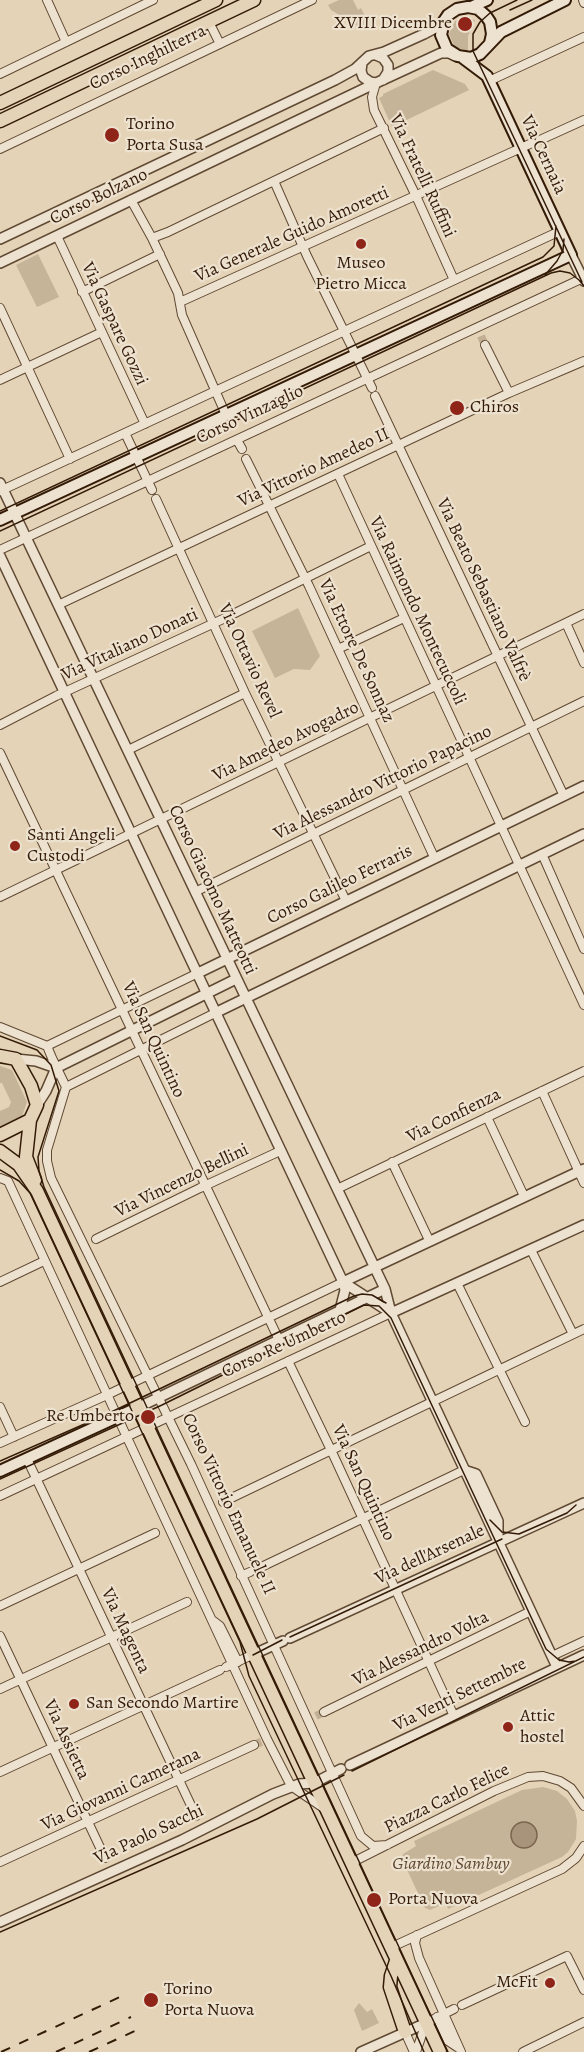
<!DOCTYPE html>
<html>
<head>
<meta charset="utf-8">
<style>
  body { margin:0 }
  canvas { display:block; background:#e4d3b6 }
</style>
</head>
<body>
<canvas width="584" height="2052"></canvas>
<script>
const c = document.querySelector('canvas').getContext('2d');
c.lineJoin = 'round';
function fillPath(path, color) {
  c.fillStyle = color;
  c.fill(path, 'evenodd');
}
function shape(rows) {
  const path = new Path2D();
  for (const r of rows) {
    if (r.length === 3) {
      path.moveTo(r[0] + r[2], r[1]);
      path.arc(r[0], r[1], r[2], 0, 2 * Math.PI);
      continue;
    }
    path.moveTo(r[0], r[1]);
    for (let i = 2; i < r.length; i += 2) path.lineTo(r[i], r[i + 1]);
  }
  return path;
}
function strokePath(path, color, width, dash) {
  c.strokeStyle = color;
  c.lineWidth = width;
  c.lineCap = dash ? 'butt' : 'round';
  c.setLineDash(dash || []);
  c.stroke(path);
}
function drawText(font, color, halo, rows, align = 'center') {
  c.font = font + ' Alegreya,serif';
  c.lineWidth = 4.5;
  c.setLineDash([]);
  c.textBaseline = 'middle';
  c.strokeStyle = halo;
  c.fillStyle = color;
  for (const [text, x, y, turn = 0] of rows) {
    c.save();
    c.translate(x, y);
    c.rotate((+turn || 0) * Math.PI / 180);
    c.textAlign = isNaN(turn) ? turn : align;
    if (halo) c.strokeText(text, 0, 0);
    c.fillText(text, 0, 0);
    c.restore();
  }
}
const green = shape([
  [339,0,353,0,358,10,361,8,370,26,366,31,331,10,328,5],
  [465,17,475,20,468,36,468,51,455,47,449,34,455,21],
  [433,70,465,84,469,90,392,127,379,98,383,96,383,94],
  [38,254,59,297,37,307,16,265],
  [298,608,320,656,310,670,294,669,275,678,252,631],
  [0,1066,12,1070,27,1102,22,1116,0,1127,0,1111,9,1107,11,1102,2,1083,0,1083],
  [543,1787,557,1791,567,1799,575,1811,577,1821,576,1839,568,1852,562,1857,448,1909,446,1903,430,1910,425,1908,402,1859,403,1854,416,1846,414,1841,522,1790],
  [359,2003,367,2012,372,2009,379,2023,362,2031,354,2010]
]);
const water = shape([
  [524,1835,13]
]);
const minorTunnel = shape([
  [481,336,485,345],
  [316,1716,324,1712],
  [254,1745,263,1741]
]);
const minor = shape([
  [47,0,66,42],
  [583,0,584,3],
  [209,22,220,44],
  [0,74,153,0],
  [489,81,584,37],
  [376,83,372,97,374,110,416,196,454,280],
  [540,140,584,120],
  [0,149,312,0],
  [274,181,307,256,372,388],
  [131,200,152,238,178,293,182,315,226,415],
  [57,236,145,424],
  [152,238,168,232,384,128],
  [82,292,160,254],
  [180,302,532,143],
  [0,308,70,459],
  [485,345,509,393],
  [0,380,102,332],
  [375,396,564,796],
  [125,433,152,490],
  [237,440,242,449],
  [246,459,309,586,434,857],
  [338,474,584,1005],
  [0,491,560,231],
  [156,499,245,693,346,901],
  [0,550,583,278],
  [58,605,509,393,584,361],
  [566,623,584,663],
  [338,649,404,618],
  [0,725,56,696,223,619,371,546],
  [128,750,245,693],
  [0,753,279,1340],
  [542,854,584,949],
  [195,892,584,701],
  [0,897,584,614],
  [0,1027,47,1046,52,1058,66,1087,47,1150,47,1161,51,1178,191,1464,361,1836,373,1846,387,1845],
  [47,1046,196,974],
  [66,1087,215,1013],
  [542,1091,584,1183],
  [487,1117,524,1196],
  [392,1162,429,1240],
  [0,1178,8,1181,267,1739,291,1786,325,1809],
  [337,1189,584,1071],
  [96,1239,200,1188,280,1151],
  [531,1250,573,1334],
  [0,1282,44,1261],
  [457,1283,525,1422],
  [288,1361,331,1450,454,1716],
  [0,1407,14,1437],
  [0,1443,107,1395,343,1282],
  [27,1459,196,1816],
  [0,1496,391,1313],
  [223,1502,584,1329],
  [255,1570,464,1470],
  [241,1576,250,1572],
  [0,1606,155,1533],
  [212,1620,220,1626,238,1662],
  [0,1636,105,1858],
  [552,1656,584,1641],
  [226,1667,254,1654],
  [0,1689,187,1602],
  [324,1712,531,1611],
  [0,1772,220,1670],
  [0,1862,254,1745],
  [351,1863,494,1791,528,1777,543,1776,560,1781,571,1788,584,1806],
  [417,1935,415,1943,419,1958,461,2052],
  [388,1944,394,1946,562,1869,576,1858,584,1846],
  [462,2005,567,1956,584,1990],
  [437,2017,448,2041,457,2047],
  [405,2032,414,2052],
  [416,2052,426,2023,454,2009],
  [523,2052,584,2022]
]);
const tertiary = shape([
  [376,55,383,58,388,65,388,72,383,80],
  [362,63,361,71,363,77,370,82,376,83,441,53,449,53,455,56],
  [0,239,335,80,355,69,369,56,384,52,424,34,439,26,444,21],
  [571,255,584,281],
  [0,263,376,83],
  [0,483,385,1289,391,1313,557,1667],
  [0,556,343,1282,391,1313],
  [196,974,584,786],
  [215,1013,584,834],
  [16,1059,36,1061,56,1068],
  [37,1105,46,1091,56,1068,236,979],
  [343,1282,584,1169],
  [340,1310,345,1290,343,1282],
  [391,1313,584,1225],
  [139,1407,385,1289],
  [464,1470,476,1474,498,1521,498,1541],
  [290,1638,584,1503],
  [254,1654,283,1641],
  [350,1765,584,1655],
  [0,1922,182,1840,273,1794,299,1784,314,1783,341,1769],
  [361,2052,426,2023]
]);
const secondary = shape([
  [471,7,487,0],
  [490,43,492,34,490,22,486,16,478,9,468,7,457,9,448,15,444,21,441,35,447,49,458,56,471,58,480,54,501,32,565,0],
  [0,520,571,255,487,76,463,58],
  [0,1471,139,1407]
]);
const primary = shape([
  [0,103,216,0],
  [0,121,254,0],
  [0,1056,16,1059,31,1086,37,1105,30,1120,0,1135],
  [30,1120,26,1157,35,1180],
  [0,1151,19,1165,37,1191,440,2052],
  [396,1961,391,1976,390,1987,405,2032]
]);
const tram = shape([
  [517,0,490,13,480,22,473,34,473,51,582,282],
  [510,10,532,0],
  [545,275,557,261,563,250,564,239],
  [0,511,543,257,554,246,556,226],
  [0,531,551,273,560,271,570,273,579,280,584,286],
  [0,1036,37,1050,51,1065,59,1091,38,1157,39,1171,44,1187,448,2052],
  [0,1170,19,1181,30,1193,240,1642,249,1676,391,1976,424,2052],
  [0,1461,105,1415,354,1296,362,1294,372,1295,386,1303],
  [0,1479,162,1405,364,1305,379,1306,391,1318,546,1649,559,1660,569,1662,576,1661],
  [490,1520,502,1532,519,1534,567,1513,576,1505],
  [290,1637,502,1539],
  [253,1655,282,1640],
  [352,1771,584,1657],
  [0,1932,257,1819,344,1775]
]);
const rail = shape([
  [1,2052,122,1996],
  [56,2052,131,2017],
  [89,2052,137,2030]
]);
const markers = [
  [465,24,8,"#8f2418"],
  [112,135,8,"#8f2418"],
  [361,244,6,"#8f2418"],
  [457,408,8,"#8f2418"],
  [15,846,6,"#8f2418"],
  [148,1417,8,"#8f2418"],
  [74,1704,6,"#8f2418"],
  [508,1727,6,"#8f2418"],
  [374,1900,8,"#8f2418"],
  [550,1983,6,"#8f2418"],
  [151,2000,8,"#8f2418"]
];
const poiNames = [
  ["XVIII Dicembre",452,24,"right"],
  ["Torino",126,125],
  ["Porta Susa",126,146],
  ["Museo",361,264,"center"],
  ["Pietro Micca",361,285,"center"],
  ["Chiros",470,408],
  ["Santi Angeli",27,836],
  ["Custodi",27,857],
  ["Re Umberto",134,1417,"right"],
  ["San Secondo Martire",86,1704],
  ["Attic",520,1717],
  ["hostel",520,1738],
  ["Porta Nuova",388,1900],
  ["McFit",538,1983,"right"],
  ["Torino",164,1990],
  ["Porta Nuova",164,2011]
];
const streetNames = [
  ["Corso Inghilterra",148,58,-26],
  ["Via Cernaia",543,155,65],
  ["Via Fratelli Ruffini",422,176,65],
  ["Corso Bolzano",99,197,-26],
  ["Via Generale Guido Amoretti",292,235,-24],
  ["Via Gaspare Gozzi",114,324,65],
  ["Corso Vinzaglio",250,415,-25],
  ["Via Vittorio Amedeo II",314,468,-25],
  ["Via Beato Sebastiano Valfrè",483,590,65],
  ["Via Raimondo Montecuccoli",417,611,65],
  ["Via Vitaliano Donati",130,645,-25],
  ["Via Ettore De Sonnaz",356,651,65],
  ["Via Ottavio Revel",249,661,65],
  ["Via Amedeo Avogadro",286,742,-26],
  ["Via Alessandro Vittorio Papacino",383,783,-26],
  ["Corso Galileo Ferraris",340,885,-26],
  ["Corso Giacomo Matteotti",212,890,65],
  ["Via San Quintino",153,1040,65],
  ["Via Confienza",454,1116,-26],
  ["Via Vincenzo Bellini",182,1181,-26],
  ["Corso Re Umberto",284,1345,-25],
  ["Via San Quintino",363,1483,65],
  ["Corso Vittorio Emanuele II",228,1504,65],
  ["Via dell'Arsenale",430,1555,-25],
  ["Via Magenta",125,1631,65],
  ["Via Alessandro Volta",421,1649,-26],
  ["Via Venti Settembre",460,1695,-26],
  ["Via Assietta",66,1740,65],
  ["Via Giovanni Camerana",121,1790,-25],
  ["Piazza Carlo Felice",447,1799,-26],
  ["Via Paolo Sacchi",149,1835,-25]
];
const parkNames = [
  ["Giardino Sambuy",451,1865]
];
fillPath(green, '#c6b498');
fillPath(water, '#a8947a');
strokePath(water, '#7a644c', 1.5);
strokePath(minorTunnel, '#c1ae93', 8, [8, 4]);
strokePath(minor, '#604933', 10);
strokePath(tertiary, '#604933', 12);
strokePath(secondary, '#341b07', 14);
strokePath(primary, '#341b07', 15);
strokePath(minor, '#ede2d0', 8);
strokePath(tertiary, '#ede2d0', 9);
strokePath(secondary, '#ede2d0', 10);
strokePath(primary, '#e4d3b6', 12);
strokePath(tram, '#341b07', 1.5);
strokePath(rail, '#341b07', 2, [10, 10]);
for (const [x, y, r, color] of markers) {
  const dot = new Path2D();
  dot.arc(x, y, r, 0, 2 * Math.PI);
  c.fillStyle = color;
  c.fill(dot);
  strokePath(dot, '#ede2d0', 2);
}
drawText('18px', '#341b07', '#ede2d0', poiNames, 'left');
drawText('18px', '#341b07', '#ede2d0', streetNames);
drawText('italic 18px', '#604932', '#ede2d0', parkNames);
</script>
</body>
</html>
